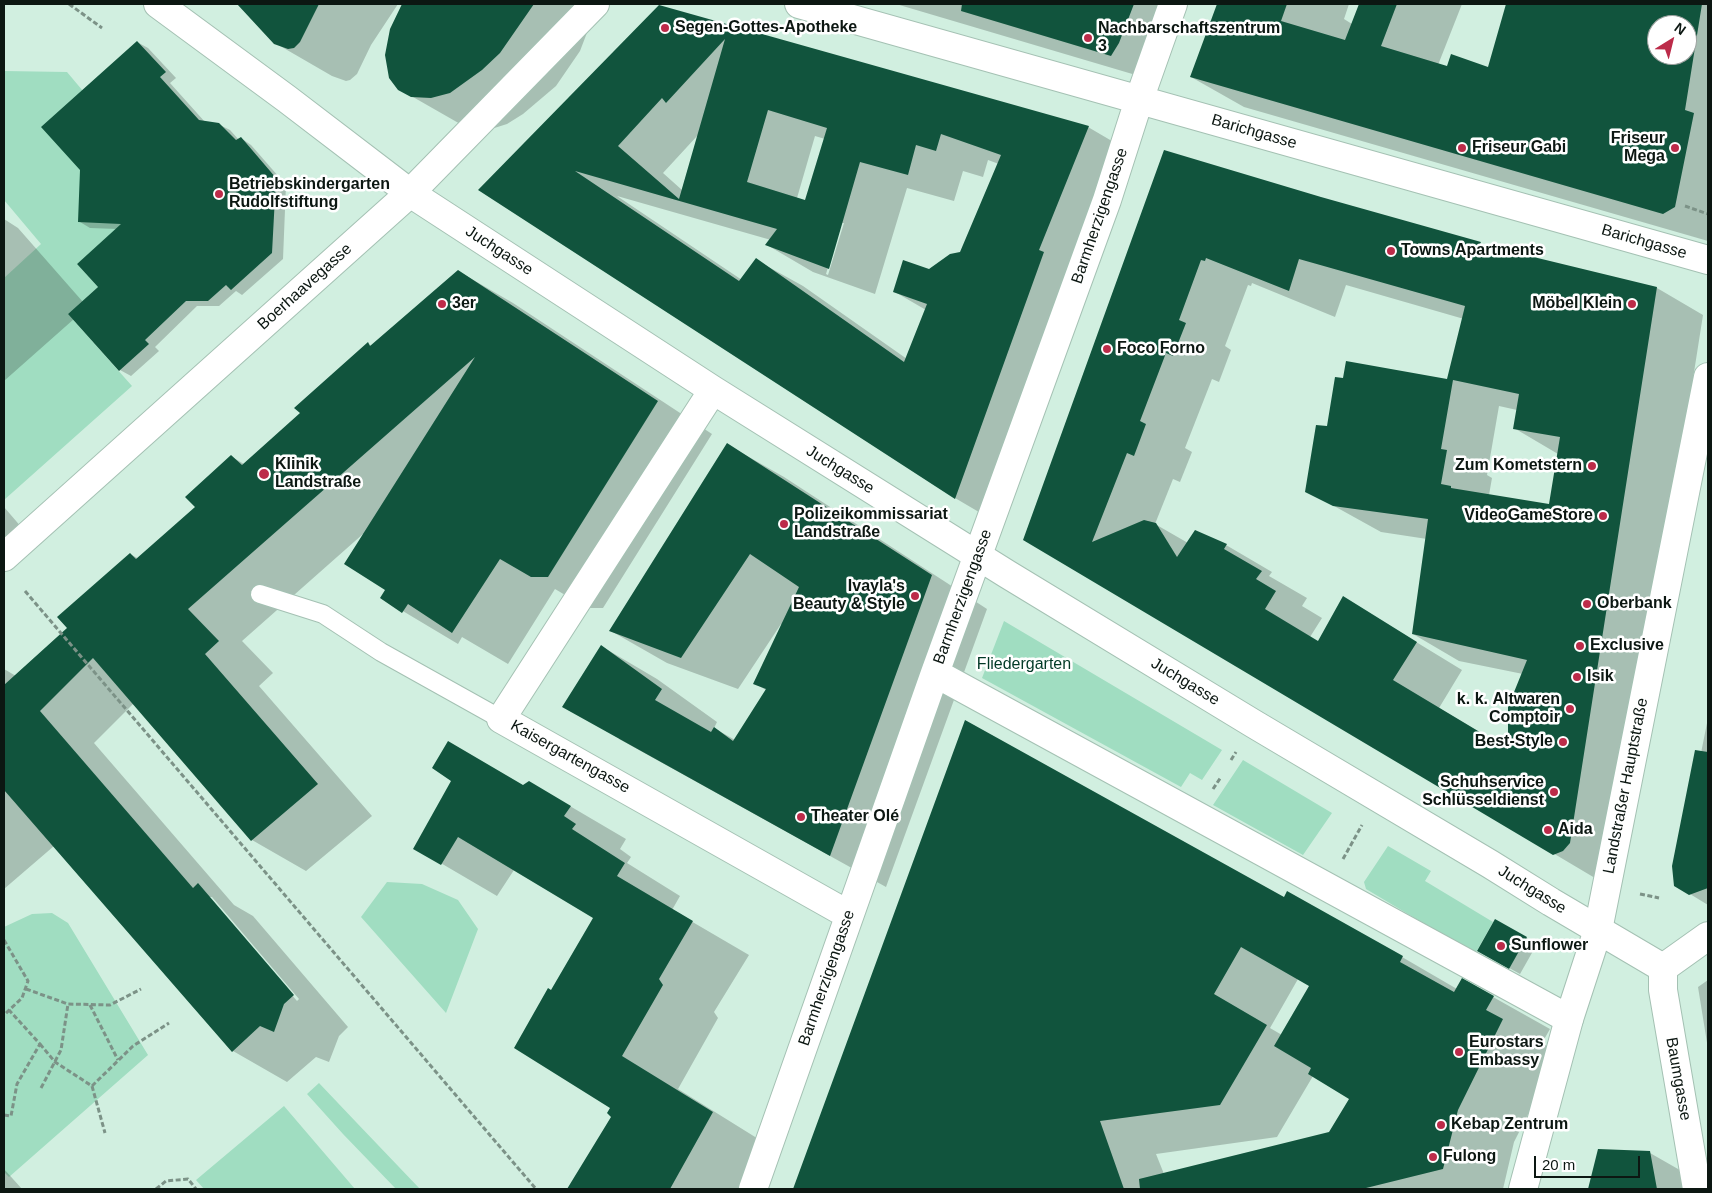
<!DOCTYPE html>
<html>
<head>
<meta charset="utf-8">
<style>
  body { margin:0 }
  #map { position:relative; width:1712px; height:1193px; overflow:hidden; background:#d1efe0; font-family:Arial,sans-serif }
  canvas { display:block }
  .frame { position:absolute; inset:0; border:5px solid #0c1712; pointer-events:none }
  .north { position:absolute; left:1647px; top:15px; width:50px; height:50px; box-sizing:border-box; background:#fff; border:1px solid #9ea2a0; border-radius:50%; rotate:36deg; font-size:14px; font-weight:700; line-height:20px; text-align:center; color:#0c1712 }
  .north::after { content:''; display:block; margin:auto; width:18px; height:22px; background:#bc2b49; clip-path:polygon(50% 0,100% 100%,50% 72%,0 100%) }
  .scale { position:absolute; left:1534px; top:1156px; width:106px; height:22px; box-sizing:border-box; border:2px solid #0c1712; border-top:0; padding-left:6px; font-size:15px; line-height:18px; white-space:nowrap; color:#0c1712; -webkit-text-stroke:4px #fff; paint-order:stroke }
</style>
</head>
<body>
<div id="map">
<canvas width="1712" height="1193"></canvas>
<div class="frame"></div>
<div class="north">N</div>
<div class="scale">20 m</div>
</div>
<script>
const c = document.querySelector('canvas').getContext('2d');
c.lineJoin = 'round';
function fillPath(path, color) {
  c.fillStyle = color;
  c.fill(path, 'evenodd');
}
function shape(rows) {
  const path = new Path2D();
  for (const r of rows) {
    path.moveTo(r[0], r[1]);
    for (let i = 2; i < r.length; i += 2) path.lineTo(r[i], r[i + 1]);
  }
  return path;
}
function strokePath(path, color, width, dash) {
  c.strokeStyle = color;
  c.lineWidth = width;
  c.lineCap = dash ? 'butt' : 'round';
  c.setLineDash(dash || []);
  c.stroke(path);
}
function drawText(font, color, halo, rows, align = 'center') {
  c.font = font + ' Arial,sans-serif';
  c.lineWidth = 5;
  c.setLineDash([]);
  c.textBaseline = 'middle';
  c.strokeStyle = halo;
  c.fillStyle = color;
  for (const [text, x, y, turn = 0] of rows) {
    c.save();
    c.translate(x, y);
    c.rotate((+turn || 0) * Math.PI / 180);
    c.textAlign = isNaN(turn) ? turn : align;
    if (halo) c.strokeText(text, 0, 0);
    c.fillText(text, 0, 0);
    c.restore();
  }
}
const green = shape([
  [4,71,67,72,109,122,178,181,77,264,98,287,68,314,132,386,4,500,4,278,41,244,4,200],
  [1004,621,1222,750,1202,780,1190,773,1181,787,982,678],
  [1243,760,1332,813,1303,855,1213,805],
  [1388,846,1431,871,1425,881,1493,922,1475,954,1366,889,1364,882],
  [387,882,422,884,458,900,478,929,446,1013,361,917],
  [52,913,68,923,148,1055,9,1177,4,1172,4,927,32,914],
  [319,1083,356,1122,420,1189,396,1189,343,1134,307,1094],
  [284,1106,355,1189,204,1189,196,1180]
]);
const shadow = shape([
  [239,4,398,4,371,45,357,74,350,80,346,81,332,76,275,43],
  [403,4,596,4,593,17,580,51,556,86,523,114,507,124,488,130,469,129,399,89,392,29],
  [896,4,1187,4,1163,69,1156,81],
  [1218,4,1349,4,1344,19,1352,24,1360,4,1462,4,1438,65,1448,68,1488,69,1508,4,1546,4,1563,8,1564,4,1708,4,1708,241,1244,107,1191,77],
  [1657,25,1687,25,1687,55,1657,55],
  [659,6,1088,127,1134,154,1001,525,955,498,480,190],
  [698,135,682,190,663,173],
  [815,136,825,139,806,201,797,198],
  [988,160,999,164,961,253,895,292,926,310,907,359,803,286,756,260,742,280,617,196,771,240,767,245,813,272,875,294,907,188,954,201,963,171,983,177],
  [841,223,844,223,828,275,826,274],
  [137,42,148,48,176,78,170,83,205,122,218,124,230,130,239,140,241,138,251,145,286,185,283,259,242,295,236,291,219,306,197,306,155,347,159,351,131,376,120,370,74,319,4,381,4,219,18,228,83,302,100,287,117,229,90,228,80,222],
  [1165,152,1320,198,1480,243,1488,248,1657,288,1703,315,1616,869,1600,881,1024,539],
  [1252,283,1335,317,1346,285,1464,319,1448,381,1328,428,1307,491,1381,532,1427,539,1413,634,1459,661,1523,674,1510,750,1439,708,1462,670,1344,598,1318,642,1310,637,1322,618,1302,606,1307,598,1269,576,1272,572,1226,545,1188,543,1155,524,1173,479,1180,482,1192,452,1185,448,1212,379,1219,382,1231,350,1225,346,1248,285,1251,286],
  [1499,406,1517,410,1514,428,1558,454,1550,505,1489,495,1492,478,1487,475],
  [458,271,513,303,712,434,603,608,587,608,555,589,508,664,462,637,458,644,381,598,387,590,363,534,242,641,273,673,259,686,372,816,306,871,252,840,134,703,94,743,234,905,253,916,348,1027,339,1036,329,1062,316,1057,287,1082,233,1051,54,846,4,889,4,669,16,676,69,629,130,554,139,559,197,507,232,457,244,464,302,413,368,344,372,346],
  [209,897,212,897,299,999,297,1001],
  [728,445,784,477,987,609,886,887,619,739,601,646,657,679,717,722,714,728,735,740,766,690,754,683,782,625,781,624,738,689,667,663,611,631],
  [4,507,35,543,4,570],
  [1708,718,1708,905,1690,894,1694,788],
  [966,721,1284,899,1402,957,1457,989,1493,997,1550,1029,1542,1043,1559,1053,1514,1142,1503,1189,794,1189],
  [1298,979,1311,986,1282,1035,1270,1028],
  [1313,1076,1351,1099,1329,1133,1164,1174,1156,1154,1277,1137],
  [529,782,626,839,620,849,631,857,627,863,680,896,672,910,749,955,714,1012,718,1018,678,1089,768,1145,744,1189,569,1189,612,1116,612,1108,552,992,595,918,514,870,497,896,415,848],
  [1496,921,1537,944,1520,974,1479,951],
  [1708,980,1708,1049,1698,987],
  [1599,1150,1650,1153,1706,1185,1707,1189,1590,1189],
  [4,1169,22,1189,4,1189]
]);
const building = shape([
  [237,4,319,4,300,42,294,48,288,49,274,44],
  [402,4,534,4,500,53,482,70,450,93,431,98,411,97,398,90,389,78,385,55,390,29],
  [962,4,1134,4,1119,43,1111,56,961,11],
  [1217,4,1287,4,1281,21,1345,40,1359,4,1397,4,1381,46,1447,66,1451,54,1488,67,1506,4,1702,4,1685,110,1694,113,1675,207,1663,214,1190,77],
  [1657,25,1687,25,1687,55,1657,55],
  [659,5,1089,126,1039,250,1044,252,955,499,478,190],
  [725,39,679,199,618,146,662,98,666,103],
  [768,110,827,128,805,200,747,182],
  [941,134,1001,155,960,252,950,254,929,269,903,260,893,292,927,304,904,362,756,258,739,281,575,171,777,229,765,245,829,269,860,162,908,175,916,145,936,151],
  [137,41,166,72,160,77,199,120,219,123,236,140,241,137,276,178,272,253,231,290,226,285,208,301,186,301,145,340,149,344,119,371,68,314,98,287,77,264,121,224,78,222,80,170,41,127],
  [1164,150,1321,197,1481,242,1480,244,1657,287,1570,843,1563,851,1553,855,1023,540],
  [1206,258,1289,291,1299,259,1465,306,1447,379,1346,361,1343,378,1335,377,1327,426,1316,425,1305,492,1333,506,1428,519,1412,634,1527,660,1508,707,1508,749,1393,680,1417,642,1343,596,1318,641,1265,609,1276,591,1256,579,1262,571,1224,549,1227,544,1195,530,1177,557,1156,523,1144,520,1092,542,1127,453,1134,456,1146,424,1140,421,1166,353,1173,356,1186,323,1179,320,1201,260,1205,261],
  [1453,380,1519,394,1513,429,1560,437,1549,504,1451,488,1451,486,1441,484,1447,450,1441,449],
  [458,270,658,401,548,577,531,577,500,559,452,633,408,604,402,613,380,598,385,590,344,564,475,357,188,609,219,641,205,654,318,784,251,841,93,658,40,711,193,888,198,883,294,995,284,1004,274,1032,260,1026,232,1052,4,790,4,685,67,628,57,617,130,553,136,559,195,507,185,497,231,455,242,465,300,413,294,408,368,342,370,346],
  [727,443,932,575,830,856,562,707,601,645,662,689,655,700,711,732,714,727,733,741,766,689,753,684,799,587,750,554,681,658,609,631],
  [965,720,1284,897,1287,891,1403,956,1400,962,1454,992,1462,978,1494,996,1486,1010,1503,1019,1458,1110,1443,1169,1362,1189,1140,1189,1139,1179,1329,1132,1349,1099,1308,1074,1311,1068,1274,1046,1309,986,1241,947,1214,994,1267,1025,1220,1105,1100,1121,1124,1189,793,1189],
  [448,741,523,785,529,781,571,806,564,816,576,824,572,829,625,863,617,876,693,921,659,979,663,985,622,1056,713,1112,670,1189,567,1189,611,1117,607,1113,610,1108,514,1048,548,988,551,990,593,918,458,837,441,865,413,849,451,781,432,768],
  [1695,750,1708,752,1708,888,1689,895,1674,886,1672,866],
  [1495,919,1527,937,1509,969,1477,951],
  [1598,1149,1650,1151,1657,1189,1588,1189]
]);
const path = shape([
  [69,4,102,28],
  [1685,206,1708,214],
  [25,591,536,1189],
  [1231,760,1236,752],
  [1213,789,1221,777],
  [1343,859,1362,825],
  [1640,894,1659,898],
  [4,940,28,981,22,998,4,1015],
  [26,989,68,1004,110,1005,141,989],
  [90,1005,118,1060],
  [40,1044,55,1062,92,1086,133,1046,169,1023],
  [92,1086,105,1133],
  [41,1088,61,1050,68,1004],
  [4,1115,11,1116,17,1084,40,1044,9,1010],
  [1469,1154,1486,1158],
  [156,1189,166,1181,188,1179,196,1189]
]);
const service = shape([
  [260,594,323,614,381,652,501,719]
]);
const minor = shape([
  [158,4,287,99,410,193,713,390,1007,574,1254,724,1490,864,1551,902,1663,968],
  [799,4,1708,260],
  [713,390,501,719,849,915],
  [4,557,410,193,595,4],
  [935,673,1569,1019],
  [1663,968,1663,990,1697,1189],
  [1663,968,1708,936],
  [753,1189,935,673,1107,200,1139,100,1173,4]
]);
const secondary = shape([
  [1523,1189,1569,1019,1598,930,1708,377]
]);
const markers = [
  [665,28,5,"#bc2b49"],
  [1088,38,5,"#bc2b49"],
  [1462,148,5,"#bc2b49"],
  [1675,148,5,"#bc2b49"],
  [219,194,5,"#bc2b49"],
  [1391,251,5,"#bc2b49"],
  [442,304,5,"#bc2b49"],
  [1632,304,5,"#bc2b49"],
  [1107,349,5,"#bc2b49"],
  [1592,466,5,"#bc2b49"],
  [264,474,6,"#bc2b49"],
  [1603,516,5,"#bc2b49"],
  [784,524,5,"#bc2b49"],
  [915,596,5,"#bc2b49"],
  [1587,604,5,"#bc2b49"],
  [1580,646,5,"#bc2b49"],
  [1577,677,5,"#bc2b49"],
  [1570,709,5,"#bc2b49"],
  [1563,742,5,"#bc2b49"],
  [1554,792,5,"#bc2b49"],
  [801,817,5,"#bc2b49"],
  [1548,830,5,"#bc2b49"],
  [1501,946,5,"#bc2b49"],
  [1459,1052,5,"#bc2b49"],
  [1441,1125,5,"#bc2b49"],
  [1433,1157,5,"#bc2b49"]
];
const poiNames = [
  ["Segen-Gottes-Apotheke",675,28],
  ["Nachbarschaftszentrum",1098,29],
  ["3",1098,47],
  ["Friseur",1665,139,"right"],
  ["Mega",1665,157,"right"],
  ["Friseur Gabi",1472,148],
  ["Betriebskindergarten",229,185],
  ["Rudolfstiftung",229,203],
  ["Towns Apartments",1401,251],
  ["3er",452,304],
  ["Möbel Klein",1622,304,"right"],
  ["Foco Forno",1117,349],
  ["Klinik",275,465],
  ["Landstraße",275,483],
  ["Zum Kometstern",1582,466,"right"],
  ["Polizeikommissariat",794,515],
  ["Landstraße",794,533],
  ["VideoGameStore",1593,516,"right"],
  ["Ivayla's",905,587,"right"],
  ["Beauty & Style",905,605,"right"],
  ["Oberbank",1597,604],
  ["Exclusive",1590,646],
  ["Isik",1587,677],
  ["k. k. Altwaren",1560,700,"right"],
  ["Comptoir",1560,718,"right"],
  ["Best-Style",1553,742,"right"],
  ["Schuhservice",1544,783,"right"],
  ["Schlüsseldienst",1544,801,"right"],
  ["Theater Olé",811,817],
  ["Aida",1558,830],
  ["Sunflower",1511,946],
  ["Eurostars",1469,1043],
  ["Embassy",1469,1061],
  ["Kebap Zentrum",1451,1125],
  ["Fulong",1443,1157]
];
const streetNames = [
  ["Barichgasse",1254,132,16],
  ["Barmherzigengasse",1100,216,-71],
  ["Barichgasse",1644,242,16],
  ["Juchgasse",499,251,33],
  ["Boerhaavegasse",305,287,-42],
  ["Juchgasse",840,470,32],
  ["Barmherzigengasse",963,597,-70],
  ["Juchgasse",1185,682,31],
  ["Kaisergartengasse",570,757,29],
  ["Landstraßer Hauptstraße",1626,786,-79],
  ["Juchgasse",1532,890,32],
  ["Barmherzigengasse",827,978,-71],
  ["Baumgasse",1678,1079,80]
];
const parkNames = [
  ["Fliedergarten",1024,665]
];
fillPath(green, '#a0ddc1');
fillPath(shadow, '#0003');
fillPath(building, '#11543d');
strokePath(service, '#a4c1b3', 20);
strokePath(minor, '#a4c1b3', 30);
strokePath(secondary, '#a4c1b3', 30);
strokePath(path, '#7c9287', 3, [5, 2.5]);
strokePath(service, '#fff', 18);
strokePath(minor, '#fff', 28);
strokePath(secondary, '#fff', 28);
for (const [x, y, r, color] of markers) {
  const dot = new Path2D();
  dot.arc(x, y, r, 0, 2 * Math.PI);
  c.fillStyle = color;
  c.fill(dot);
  strokePath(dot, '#fff', 2);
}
drawText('bold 16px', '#0c1712', '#fff', poiNames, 'left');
drawText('16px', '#0c1712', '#fff', streetNames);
drawText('16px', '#013926', '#fff', parkNames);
</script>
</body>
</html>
